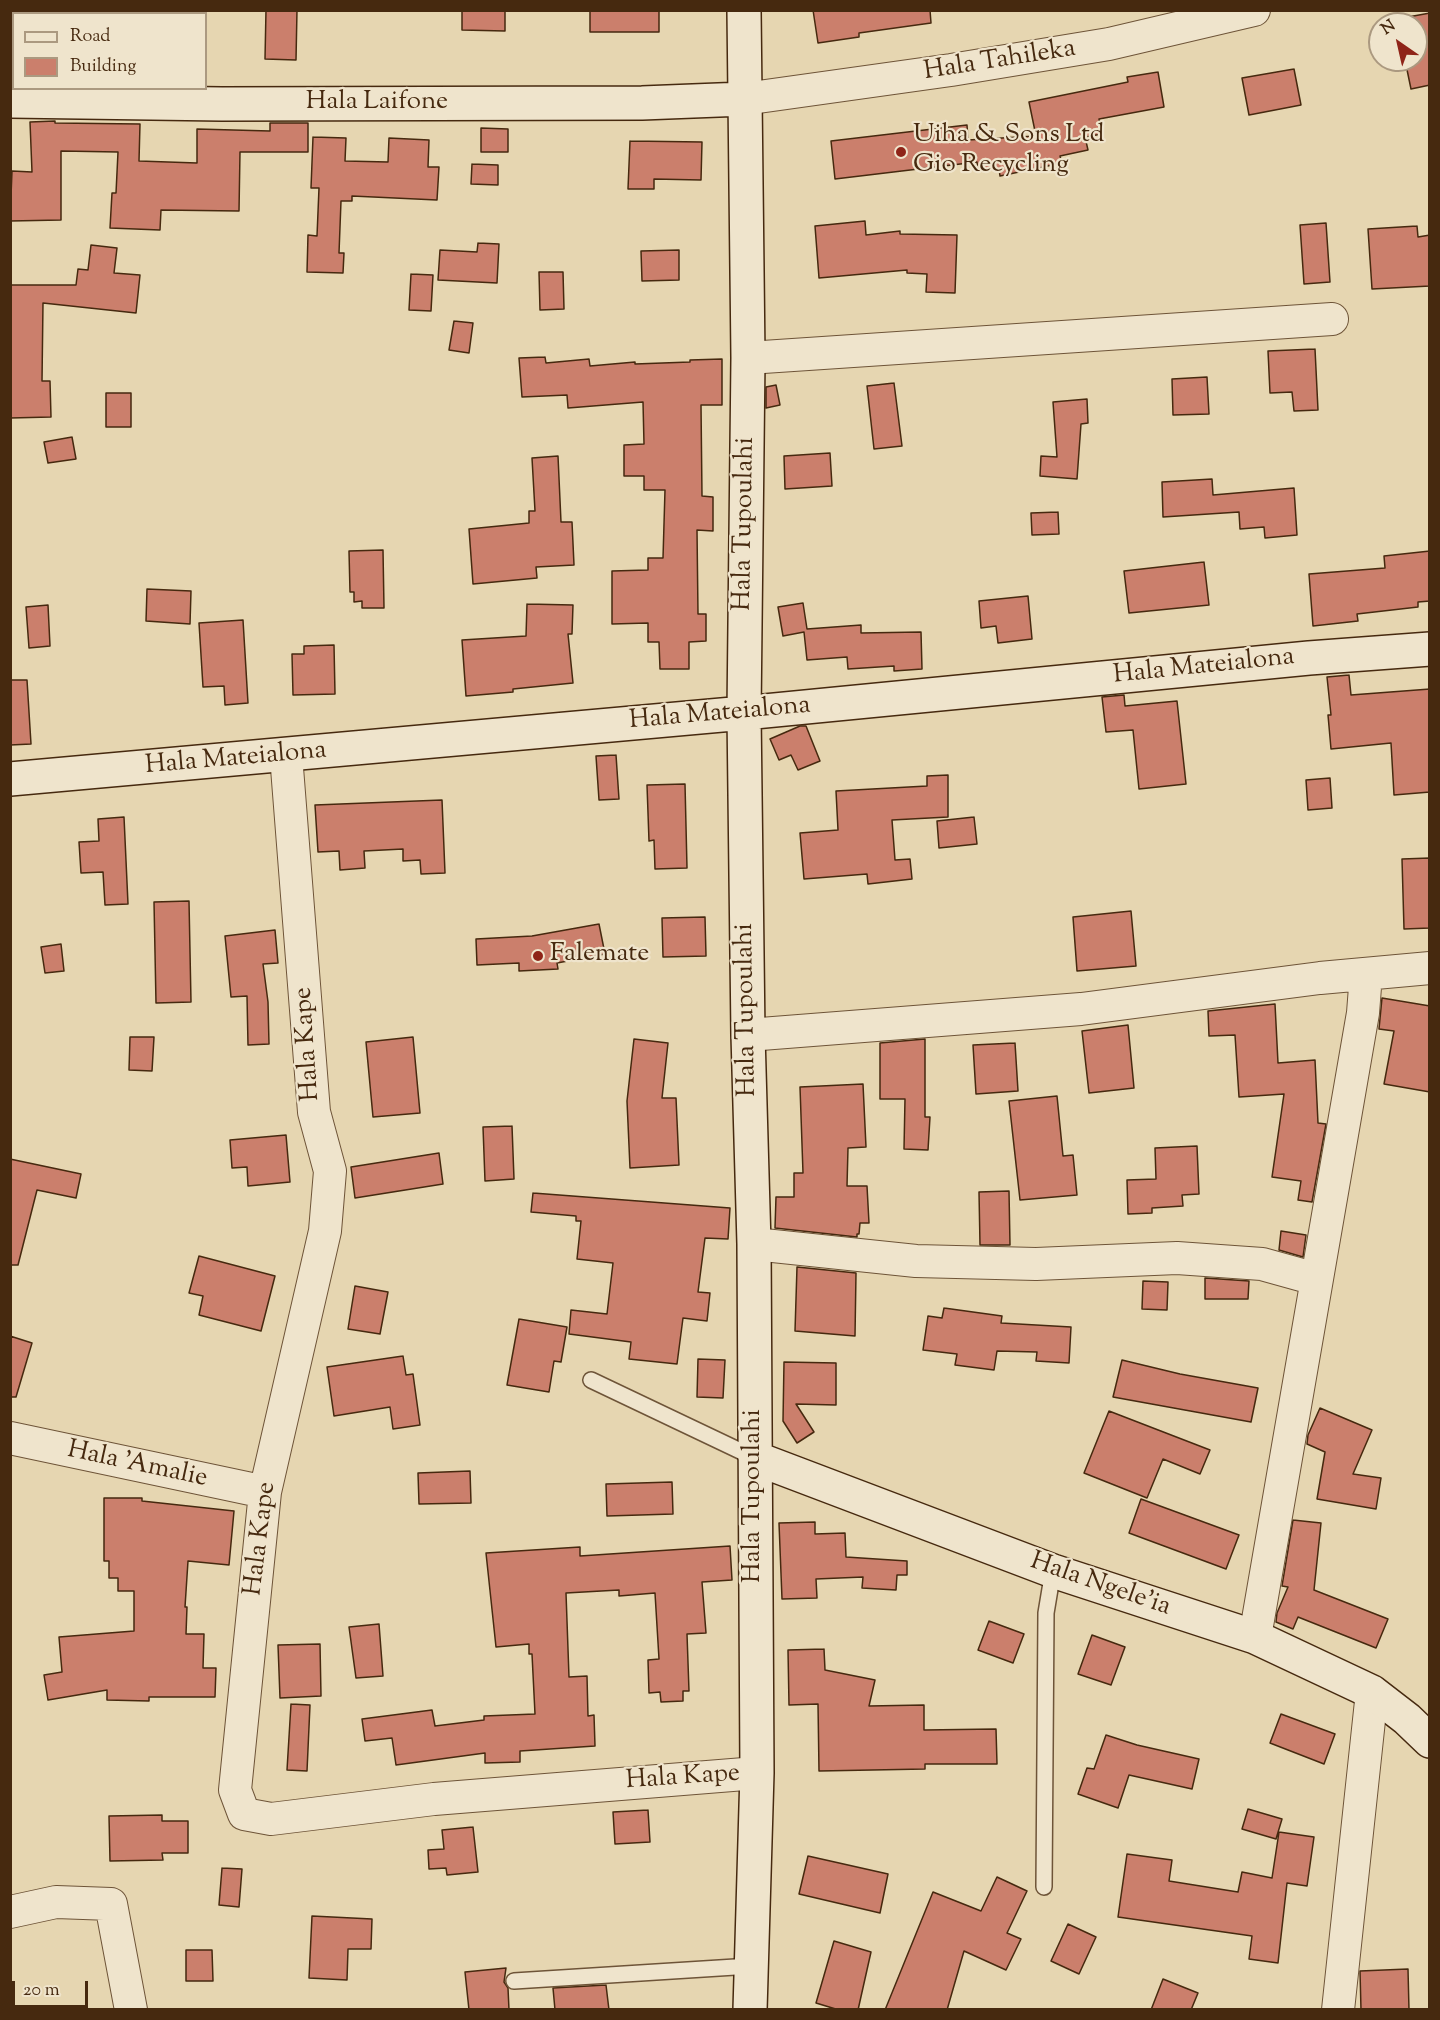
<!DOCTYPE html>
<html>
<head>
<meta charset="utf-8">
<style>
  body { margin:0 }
  #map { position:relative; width:1440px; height:2020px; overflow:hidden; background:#e6d6b1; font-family:"Sorts Mill Goudy",serif }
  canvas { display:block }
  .frame { position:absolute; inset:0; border:12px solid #46290f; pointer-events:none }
  .legend { position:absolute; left:12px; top:12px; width:195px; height:78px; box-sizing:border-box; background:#efe4cc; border:2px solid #ab9980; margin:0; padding:8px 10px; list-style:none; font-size:18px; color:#46290f }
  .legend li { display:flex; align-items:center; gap:12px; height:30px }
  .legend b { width:30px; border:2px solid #ab9980 }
  .north { position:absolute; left:1368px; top:12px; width:60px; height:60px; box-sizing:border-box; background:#efe4cc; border:2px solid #ab9980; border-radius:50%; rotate:326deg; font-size:16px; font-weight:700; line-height:24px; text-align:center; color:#46290f }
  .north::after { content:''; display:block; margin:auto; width:21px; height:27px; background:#8f2418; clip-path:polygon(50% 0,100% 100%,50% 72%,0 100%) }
  .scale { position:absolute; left:12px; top:1981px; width:76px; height:27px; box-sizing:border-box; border:3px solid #46290f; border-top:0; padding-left:8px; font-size:18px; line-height:21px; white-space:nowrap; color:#46290f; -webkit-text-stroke:4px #efe4cc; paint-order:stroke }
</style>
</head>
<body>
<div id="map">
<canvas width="1440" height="2020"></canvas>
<div class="frame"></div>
<ul class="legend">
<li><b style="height:8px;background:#efe4cc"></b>Road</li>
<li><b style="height:16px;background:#cb7f6c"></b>Building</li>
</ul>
<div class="north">N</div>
<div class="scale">20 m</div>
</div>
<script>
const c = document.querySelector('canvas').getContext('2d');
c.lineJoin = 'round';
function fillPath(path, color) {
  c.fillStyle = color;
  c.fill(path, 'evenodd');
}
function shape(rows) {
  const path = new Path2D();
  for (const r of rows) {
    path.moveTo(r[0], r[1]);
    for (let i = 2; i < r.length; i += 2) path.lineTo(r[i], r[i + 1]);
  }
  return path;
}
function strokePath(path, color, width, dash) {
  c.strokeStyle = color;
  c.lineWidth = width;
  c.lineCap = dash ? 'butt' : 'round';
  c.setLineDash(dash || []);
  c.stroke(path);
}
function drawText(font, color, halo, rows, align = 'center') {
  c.font = font + ' "Sorts Mill Goudy",serif';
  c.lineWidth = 4.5;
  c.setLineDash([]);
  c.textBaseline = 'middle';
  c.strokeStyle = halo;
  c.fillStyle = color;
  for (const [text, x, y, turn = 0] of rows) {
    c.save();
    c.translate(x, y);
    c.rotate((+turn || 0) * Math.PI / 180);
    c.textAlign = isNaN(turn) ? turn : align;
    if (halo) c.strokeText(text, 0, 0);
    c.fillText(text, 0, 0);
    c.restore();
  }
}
const building = shape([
  [266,10,297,10,296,60,265,59,266,10],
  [462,10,505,10,505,31,462,30,462,10],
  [590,10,659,10,659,32,590,32,590,10],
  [813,10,930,10,931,23,859,33,859,37,818,43,813,10],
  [1430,13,1430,85,1411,89,1405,60,1416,60,1416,24,1398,24,1397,19,1430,13],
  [1294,69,1301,105,1249,115,1242,78,1294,69],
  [1158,72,1164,107,1099,119,1102,134,1085,137,1088,150,1060,156,1062,163,1000,176,999,169,978,170,977,162,835,179,831,141,967,125,968,140,1036,136,1029,102,1128,82,1127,77,1158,72],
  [55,121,55,123,140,124,139,161,197,163,197,129,270,131,270,123,308,123,308,152,240,152,239,211,161,210,160,230,110,228,112,193,116,193,118,152,61,151,61,220,10,221,12,171,32,172,30,122,55,121],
  [481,128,508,129,508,152,481,152,481,128],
  [313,137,346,138,345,161,388,162,389,138,429,140,428,167,439,167,437,200,352,196,352,201,341,201,339,253,344,253,343,273,307,272,308,235,317,236,319,188,311,188,313,137],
  [630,141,702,142,701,180,654,179,654,189,628,189,630,141],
  [472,164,498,165,498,185,471,184,472,164],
  [865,221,866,235,900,231,900,234,957,235,955,293,926,292,927,274,907,273,907,270,819,278,815,226,865,221],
  [1326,223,1330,282,1304,284,1300,225,1326,223],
  [1417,226,1418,237,1430,235,1430,286,1372,289,1368,229,1417,226],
  [478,243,499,244,497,283,438,280,440,250,477,252,478,243],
  [91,245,117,248,114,273,140,275,136,313,43,303,42,381,50,381,51,417,10,418,10,285,76,285,78,269,88,270,91,245],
  [679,250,679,280,642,281,641,251,679,250],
  [539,272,563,272,564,309,540,310,539,272],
  [411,274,433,275,431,311,409,310,411,274],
  [454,321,473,323,469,353,449,350,454,321],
  [1315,349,1318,410,1294,411,1292,392,1270,393,1268,351,1315,349],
  [545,357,546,363,589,359,590,366,635,362,635,364,690,362,690,360,722,359,722,405,701,405,702,496,713,497,713,531,697,530,698,614,706,614,706,641,689,642,689,669,660,669,659,642,648,642,648,623,612,624,612,571,648,570,648,558,663,558,665,490,644,490,644,476,624,476,624,445,644,444,643,402,568,408,567,395,522,397,519,358,545,357],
  [1207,377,1209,414,1173,415,1172,379,1207,377],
  [894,383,902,446,874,449,867,386,894,383],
  [776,385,780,405,766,408,766,387,776,385],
  [106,393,131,393,131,427,106,427,106,393],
  [1087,399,1088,423,1081,424,1077,479,1040,476,1041,456,1057,457,1053,402,1087,399],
  [72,437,76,459,48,463,44,442,72,437],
  [830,453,832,486,785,489,784,456,830,453],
  [558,456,561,522,572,522,574,565,536,567,537,578,473,584,469,529,529,523,529,511,535,511,532,458,558,456],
  [1212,479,1213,495,1294,488,1297,535,1265,538,1264,527,1240,529,1239,512,1163,517,1162,482,1212,479],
  [1058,512,1059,534,1032,535,1031,513,1058,512],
  [383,550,384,608,362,608,362,601,354,602,354,592,350,592,349,551,383,550],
  [1430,551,1430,601,1418,602,1418,607,1357,614,1358,621,1313,626,1309,574,1385,568,1384,556,1430,551],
  [1204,562,1209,605,1129,613,1124,571,1204,562],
  [147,589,191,591,190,624,146,621,147,589],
  [1028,596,1032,639,998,643,996,626,981,628,979,601,1028,596],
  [803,603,807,629,861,625,861,633,921,632,922,669,894,671,894,666,848,669,847,657,807,660,804,632,783,636,778,607,803,603],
  [527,604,573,605,572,634,568,634,573,683,513,689,513,692,466,696,462,640,526,636,527,604],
  [48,605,50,646,29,648,26,607,48,605],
  [243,620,248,703,225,705,224,686,203,687,199,623,243,620],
  [334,645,335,694,293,695,292,654,304,654,304,646,334,645],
  [1349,675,1351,695,1430,689,1430,792,1394,795,1391,743,1331,749,1328,715,1331,715,1327,677,1349,675],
  [10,680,27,680,31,744,10,745,10,680],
  [1124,695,1125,706,1177,701,1186,784,1139,789,1133,730,1106,732,1102,697,1124,695],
  [800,726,806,726,820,761,798,770,791,755,779,760,770,739,800,726],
  [616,755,619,799,599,800,596,756,616,755],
  [948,775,948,817,892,820,895,860,910,859,912,879,868,884,867,874,804,879,800,833,838,830,836,791,927,786,927,776,948,775],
  [1330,778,1332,808,1308,810,1306,780,1330,778],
  [685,784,687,868,655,869,654,840,649,841,647,785,685,784],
  [442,800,445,873,421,874,420,860,403,861,403,849,364,851,365,868,340,870,339,851,318,852,315,805,442,800],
  [124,817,128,904,105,905,103,872,81,873,79,842,99,841,98,819,124,817],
  [974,817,977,844,939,848,937,821,974,817],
  [1430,858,1430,928,1404,929,1402,859,1430,858],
  [189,901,191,1002,156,1003,154,902,189,901],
  [1131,911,1136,966,1077,971,1073,917,1131,911],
  [705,917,706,956,663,957,662,918,705,917],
  [599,924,605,954,557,963,558,969,519,971,519,963,477,965,476,939,532,936,599,924],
  [275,930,278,963,263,964,268,1002,269,1044,248,1045,247,996,231,997,225,936,275,930],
  [61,944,64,971,45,973,41,947,61,944],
  [1382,998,1430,1006,1430,1092,1384,1084,1394,1031,1379,1029,1382,998],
  [1275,1004,1278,1063,1315,1060,1318,1123,1326,1124,1312,1202,1298,1200,1301,1181,1272,1177,1284,1094,1239,1097,1235,1035,1209,1036,1208,1011,1275,1004],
  [1128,1025,1134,1088,1089,1093,1082,1031,1128,1025],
  [130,1037,154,1037,152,1071,129,1070,130,1037],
  [413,1037,420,1113,373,1117,366,1042,413,1037],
  [634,1039,668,1043,662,1098,676,1098,679,1165,630,1168,627,1101,634,1039],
  [925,1039,925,1117,930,1117,928,1150,904,1149,905,1099,880,1099,880,1043,925,1039],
  [1015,1043,1018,1091,976,1094,973,1045,1015,1043],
  [863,1084,866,1147,848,1148,847,1186,867,1186,869,1223,860,1223,859,1234,857,1234,857,1237,775,1228,776,1197,794,1197,794,1173,803,1173,800,1087,863,1084],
  [1057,1096,1063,1156,1073,1155,1077,1195,1020,1200,1009,1101,1057,1096],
  [512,1126,514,1179,485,1181,483,1127,512,1126],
  [286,1135,290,1182,248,1186,247,1167,232,1168,230,1140,286,1135],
  [1197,1146,1199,1194,1182,1195,1183,1206,1152,1208,1152,1213,1128,1214,1127,1180,1156,1179,1155,1148,1197,1146],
  [439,1153,443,1184,355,1198,351,1167,439,1153],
  [10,1159,81,1174,76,1198,37,1190,18,1265,10,1265,10,1159],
  [1009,1191,1010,1245,980,1245,979,1192,1009,1191],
  [533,1193,730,1208,728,1239,705,1238,698,1292,710,1293,707,1321,683,1318,677,1364,629,1359,631,1342,569,1334,571,1310,607,1314,613,1263,577,1259,581,1221,576,1221,576,1216,531,1212,533,1193],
  [1281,1231,1306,1235,1303,1257,1279,1250,1281,1231],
  [199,1256,275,1276,261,1331,199,1315,203,1296,189,1293,199,1256],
  [797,1267,856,1273,855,1336,795,1331,797,1267],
  [1205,1278,1249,1281,1248,1299,1205,1299,1205,1278],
  [1143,1281,1168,1282,1167,1310,1142,1309,1143,1281],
  [355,1286,388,1292,380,1334,348,1329,355,1286],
  [944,1308,1002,1316,1001,1323,1071,1327,1069,1363,1036,1361,1037,1352,997,1351,994,1370,955,1365,957,1354,923,1350,928,1316,942,1318,944,1308],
  [519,1319,567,1327,561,1362,554,1361,549,1392,507,1385,519,1319],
  [10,1336,32,1343,16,1397,10,1397,10,1336],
  [403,1356,406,1375,413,1374,420,1425,393,1429,390,1407,334,1416,327,1367,403,1356],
  [698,1359,725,1360,723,1398,697,1397,698,1359],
  [1122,1360,1180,1374,1258,1388,1251,1422,1113,1397,1122,1360],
  [784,1362,836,1363,836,1405,796,1404,814,1432,797,1443,783,1421,784,1362],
  [1320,1408,1372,1430,1353,1474,1381,1478,1376,1509,1317,1499,1325,1452,1307,1444,1308,1435,1320,1408],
  [1109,1411,1210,1450,1200,1474,1163,1459,1147,1498,1084,1473,1109,1411],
  [470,1471,471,1503,419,1504,418,1473,470,1471],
  [672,1482,673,1514,607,1516,606,1484,672,1482],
  [104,1498,142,1498,142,1501,234,1511,229,1565,188,1561,185,1607,187,1607,186,1634,204,1634,203,1668,216,1668,215,1697,149,1697,149,1701,107,1700,107,1690,48,1700,44,1675,62,1672,59,1637,134,1631,134,1591,118,1591,118,1578,109,1578,109,1561,104,1561,104,1498],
  [1141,1499,1239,1535,1226,1569,1129,1533,1141,1499],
  [1293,1520,1321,1523,1314,1590,1388,1619,1376,1648,1298,1617,1293,1629,1276,1622,1277,1613,1288,1587,1282,1586,1293,1520],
  [815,1522,815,1534,845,1533,846,1557,907,1561,907,1575,897,1575,896,1590,862,1588,863,1577,816,1579,817,1598,782,1599,779,1523,815,1522],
  [730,1546,732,1580,702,1582,706,1633,687,1634,689,1691,683,1691,683,1701,661,1702,660,1692,649,1693,648,1660,659,1659,655,1593,619,1596,619,1590,566,1593,569,1677,587,1676,588,1716,594,1715,595,1746,520,1751,520,1762,485,1763,485,1753,396,1765,392,1738,365,1741,362,1719,432,1710,435,1726,484,1720,484,1716,535,1714,532,1654,529,1654,529,1644,496,1647,486,1553,580,1547,580,1556,730,1546],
  [989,1621,1024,1634,1013,1663,978,1650,989,1621],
  [379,1624,383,1676,356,1678,349,1627,379,1624],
  [1092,1635,1125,1647,1111,1685,1078,1674,1092,1635],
  [320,1644,321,1696,280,1698,278,1645,320,1644],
  [824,1649,825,1670,875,1680,869,1706,924,1705,924,1730,996,1729,997,1764,925,1764,925,1769,819,1771,818,1704,789,1705,788,1650,824,1649],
  [291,1704,310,1705,307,1771,287,1770,291,1704],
  [1281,1714,1335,1734,1324,1764,1270,1743,1281,1714],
  [1106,1735,1137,1745,1199,1759,1192,1789,1129,1775,1118,1808,1078,1794,1087,1768,1094,1769,1106,1735],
  [1248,1809,1282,1819,1276,1839,1242,1829,1248,1809],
  [648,1810,650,1842,615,1844,613,1812,648,1810],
  [162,1815,162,1821,188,1821,188,1853,162,1853,163,1860,110,1861,109,1816,162,1815],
  [473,1827,478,1872,447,1875,446,1868,429,1869,428,1850,444,1849,442,1830,473,1827],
  [1279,1832,1314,1837,1307,1886,1287,1883,1278,1963,1249,1959,1252,1936,1118,1917,1127,1854,1172,1860,1169,1881,1238,1892,1242,1872,1272,1878,1279,1832],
  [808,1856,888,1874,880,1913,799,1894,808,1856],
  [222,1868,242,1869,239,1907,219,1905,222,1868],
  [997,1877,1027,1891,1007,1933,1021,1939,1006,1970,964,1951,947,2010,885,2010,933,1892,981,1911,997,1877],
  [312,1916,372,1919,371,1949,348,1949,347,1980,309,1978,312,1916],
  [1068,1924,1096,1937,1079,1974,1051,1961,1068,1924],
  [834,1941,871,1952,858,2010,839,2010,816,2003,834,1941],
  [186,1950,212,1950,213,1981,186,1981,186,1950],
  [506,1968,504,1982,508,1988,509,2010,469,2010,465,1972,506,1968],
  [1408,1969,1409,2010,1361,2010,1360,1971,1408,1969],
  [1163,1979,1198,1993,1191,2010,1151,2010,1163,1979],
  [606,1985,609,2010,555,2010,553,1988,606,1985]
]);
const lane = shape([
  [591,1380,755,1458],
  [1044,1887,1046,1613,1053,1571],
  [514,1981,751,1966]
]);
const street = shape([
  [744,99,951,70,1109,44,1254,10],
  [748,358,1332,319],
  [286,755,314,1112,330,1171,325,1231,265,1492,235,1790,244,1814,271,1819,434,1799,757,1773],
  [748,1035,1081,1009,1320,978,1430,968],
  [754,1244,916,1261,1036,1264,1177,1258,1262,1264,1316,1279],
  [10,1438,265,1492],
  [1255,1637,1363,1013,1366,974],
  [10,1912,56,1902,111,1904,131,2010],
  [1338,2010,1372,1692]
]);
const secondary = shape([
  [744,10,748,358,744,713,748,1035,754,1244,757,1773,750,2010],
  [10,101,222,104,642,103,744,99],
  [10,779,744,713,1309,658,1430,649],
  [755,1458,1053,1571,1255,1637,1372,1692,1407,1719,1430,1741]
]);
const markers = [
  [901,152,6,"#8f2418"],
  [538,956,6,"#8f2418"]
];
const streetNames = [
  ["Hala Tahileka",1000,62,-9],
  ["Hala Laifone",377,104],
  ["Hala Tupoulahi",746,524,-89],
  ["Hala Mateialona",1204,668,-6],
  ["Hala Mateialona",720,715,-5],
  ["Hala Mateialona",236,760,-5],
  ["Hala Tupoulahi",748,1010,-91],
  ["Hala Kape",309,1044,-94],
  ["Hala 'Amalie",137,1466,12],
  ["Hala Tupoulahi",755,1496,-90],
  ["Hala Kape",262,1539,-83],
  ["Hala Ngele'ia",1100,1586,19],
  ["Hala Kape",683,1779,-4]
];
const poiNames = [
  ["Uiha & Sons Ltd",913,137],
  ["Gio Recycling",913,167],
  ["Falemate",550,956]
];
fillPath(building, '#cb7f6c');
strokePath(building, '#46290f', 1.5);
strokePath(lane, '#6e5438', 18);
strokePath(street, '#6e5438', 34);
strokePath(secondary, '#46290f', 36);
strokePath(lane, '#efe4cc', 15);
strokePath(street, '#efe4cc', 32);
strokePath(secondary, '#efe4cc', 33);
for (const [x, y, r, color] of markers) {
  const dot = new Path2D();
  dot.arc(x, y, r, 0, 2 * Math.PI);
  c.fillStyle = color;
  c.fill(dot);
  strokePath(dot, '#efe4cc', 2);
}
drawText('26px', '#46290f', '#efe4cc', streetNames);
drawText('26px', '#46290f', '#efe4cc', poiNames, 'left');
</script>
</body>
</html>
